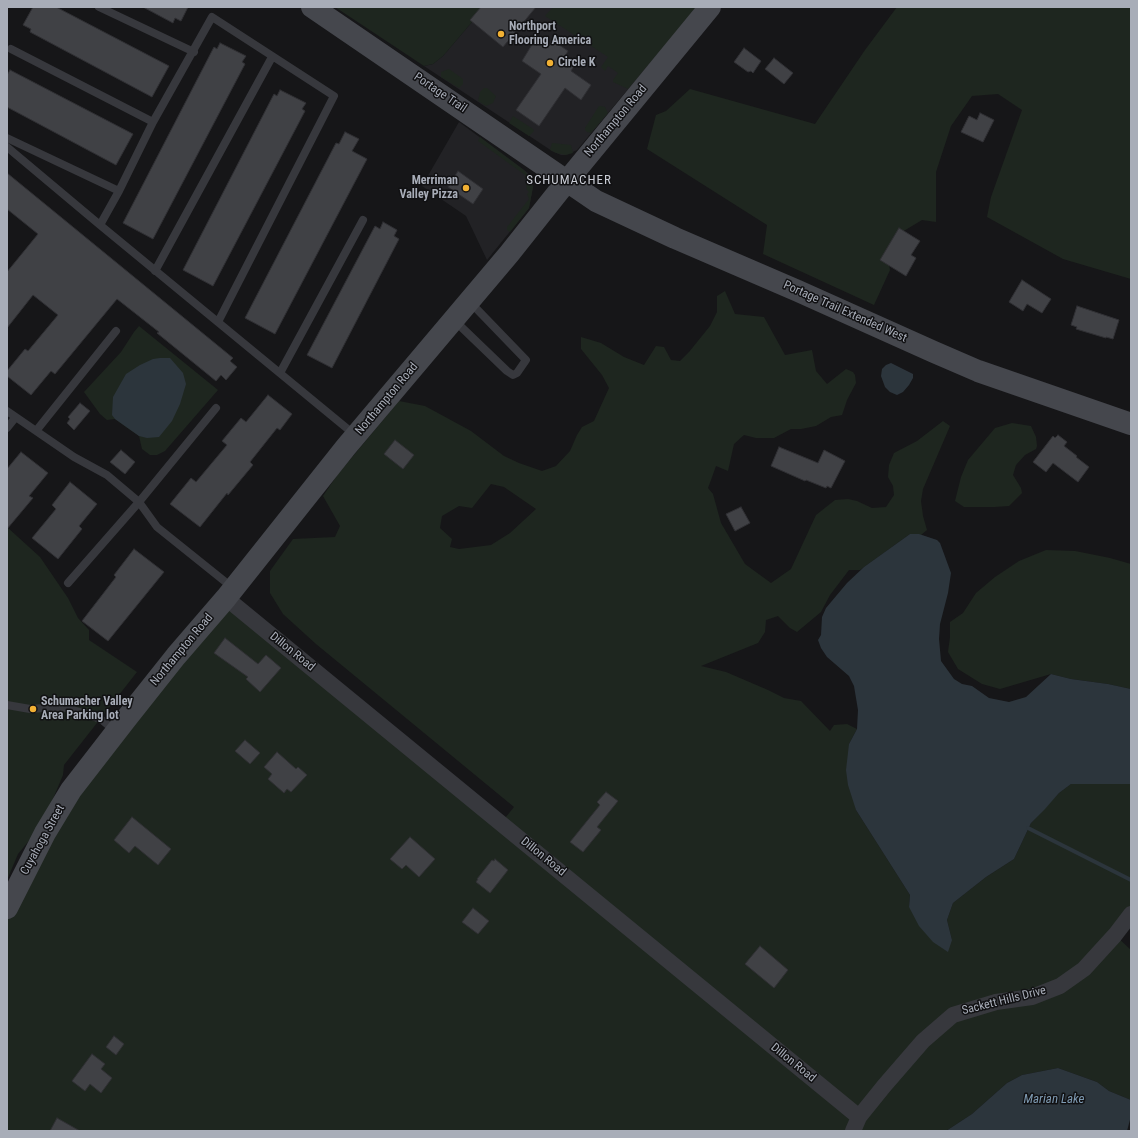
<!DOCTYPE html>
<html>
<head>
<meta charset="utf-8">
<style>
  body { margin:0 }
  #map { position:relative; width:1138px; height:1138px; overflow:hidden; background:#161618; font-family:"Roboto Condensed",sans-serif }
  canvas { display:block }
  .frame { position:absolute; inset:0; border:8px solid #a8adb8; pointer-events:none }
</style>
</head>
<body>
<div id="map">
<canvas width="1138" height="1138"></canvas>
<div class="frame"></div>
</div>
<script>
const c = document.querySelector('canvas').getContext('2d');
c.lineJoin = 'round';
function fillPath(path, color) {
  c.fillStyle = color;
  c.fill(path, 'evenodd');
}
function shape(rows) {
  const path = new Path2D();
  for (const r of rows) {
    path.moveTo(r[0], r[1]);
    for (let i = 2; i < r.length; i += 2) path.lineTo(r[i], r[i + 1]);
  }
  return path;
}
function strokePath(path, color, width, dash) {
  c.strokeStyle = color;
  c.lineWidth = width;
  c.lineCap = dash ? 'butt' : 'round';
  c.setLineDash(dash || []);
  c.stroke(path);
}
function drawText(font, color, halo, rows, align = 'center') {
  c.font = font + ' "Roboto Condensed",sans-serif';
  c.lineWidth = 3;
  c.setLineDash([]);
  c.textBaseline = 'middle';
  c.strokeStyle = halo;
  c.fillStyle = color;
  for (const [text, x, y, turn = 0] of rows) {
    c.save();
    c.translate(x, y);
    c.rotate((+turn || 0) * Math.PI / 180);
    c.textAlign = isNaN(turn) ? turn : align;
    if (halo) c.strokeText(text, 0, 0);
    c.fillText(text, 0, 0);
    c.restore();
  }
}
const built = shape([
  [481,7,697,7,577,150,566,155,561,155,552,151,424,66,433,64,443,56,472,22,470,20],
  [459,122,528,173,531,179,533,187,529,208,487,260,466,216,422,186]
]);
const green = shape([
  [335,7,481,7,471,20,472,22,443,56,433,64,424,66],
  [553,7,697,7,628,89,613,82,613,80,618,73,608,66,605,71,601,67,608,57,545,16],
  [897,7,1131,7,1131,279,1063,259,987,217,991,197,1022,110,998,94,972,96,951,126,936,172,936,222,922,220,902,232,887,253,890,270,874,305,763,254,767,225,647,149,656,115,666,111,690,89,815,124,865,50],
  [449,69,463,79,463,84,459,88,441,77,441,72],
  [484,88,487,88,496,96,493,103,486,106,478,101,480,92],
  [599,106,601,106,605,107,608,113,591,133,587,132,585,130,585,128],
  [513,116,533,129,534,131,529,136,509,123],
  [480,137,524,170,531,179,533,187,529,208,510,232,507,230,507,227,529,199,527,194,529,192,527,190,525,175,478,141],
  [552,143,571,145,573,153,566,155,556,153,550,150],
  [725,291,735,314,764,317,785,355,812,350,816,371,827,384,846,369,853,372,855,375,856,383,847,400,842,415,831,417,816,426,801,429,791,429,774,438,756,438,744,435,734,444,728,471,716,466,711,480,708,488,713,494,721,523,745,564,771,583,791,569,816,515,835,500,848,499,857,501,872,508,886,507,894,495,893,486,888,477,889,465,894,453,917,441,943,421,950,426,923,489,921,501,923,516,927,530,921,535,910,534,860,570,849,570,830,595,821,612,797,632,790,628,778,616,766,620,765,632,758,643,701,666,726,672,768,690,784,698,801,701,830,731,834,725,847,724,857,729,849,744,856,810,910,895,909,907,952,940,947,920,953,903,986,877,1014,859,1031,823,1059,793,1071,784,1131,784,1131,914,1115,935,1131,950,1131,1100,1109,1091,1097,1082,1058,1068,1022,1075,1007,1083,972,1114,946,1131,7,1131,7,908,45,833,226,598,501,823,514,807,316,644,283,614,270,593,270,571,293,539,335,537,340,526,323,496,338,474,399,401,425,406,471,431,504,456,519,463,542,471,556,466,570,451,577,435,582,427,594,421,609,388,602,375,581,349,581,337,601,343,624,357,644,365,656,346,664,347,671,360,680,361,689,352,710,326,717,312,717,296],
  [491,484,504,487,536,509,510,533,491,545,459,549,450,547,452,539,440,528,442,516,459,506,472,508],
  [139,326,218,390,165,451,157,455,150,455,142,449,139,436,126,427,115,419,107,420,100,414,84,392,121,352,134,332],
  [1012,423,1031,426,1036,437,1037,446,1036,449,1025,455,1016,465,1013,475,1021,488,1022,493,1009,506,994,507,964,507,955,501,961,477,968,460,995,428],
  [7,527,40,557,68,598,78,618,89,630,89,640,137,672,64,765,63,775,42,825,18,854,7,880],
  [1046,550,1075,551,1110,558,1131,564,1131,689,1108,684,1071,679,1051,674,1000,689,982,684,958,669,948,652,950,637,950,622,963,613,976,593,995,577,1019,561]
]);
const water = shape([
  [160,358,170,358,183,373,186,384,180,404,172,421,159,437,147,438,139,436,115,419,112,415,113,397,126,374,140,365,153,359],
  [891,363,913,374,913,378,909,385,903,392,897,395,890,392,885,387,881,376,882,369,886,365],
  [910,534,919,534,937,540,940,543,951,573,948,593,940,624,939,639,941,661,954,679,962,684,972,686,989,698,1009,702,1026,697,1051,674,1071,679,1108,684,1131,689,1131,784,1071,784,1059,793,1045,809,1031,823,1014,859,986,877,953,903,947,920,952,940,948,952,933,942,919,926,909,907,910,895,856,810,848,785,846,770,849,744,857,729,858,710,854,686,849,676,827,657,821,648,818,640,821,635,822,617,826,608,847,583,864,567],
  [1058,1068,1097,1082,1109,1091,1131,1100,1131,1116,1127,1131,946,1131,972,1114,1007,1083,1022,1075]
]);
const stream = shape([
  [1028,828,1131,880]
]);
const building = shape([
  [33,7,56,7,169,66,152,97,30,32,31,29,23,25,33,7],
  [143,7,188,7,181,21,175,18,173,23,143,7],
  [481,7,536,7,503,47,470,20,481,7],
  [536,38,549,46,552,40,568,51,565,56,576,63,571,71,591,85,581,100,565,88,539,126,516,110,541,74,522,61,536,38],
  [220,43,246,56,242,62,245,64,153,239,123,223,214,47,217,49,220,43],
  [744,48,761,61,753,73,751,71,748,72,734,62,744,48],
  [774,58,793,73,784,84,765,69,774,58],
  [10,70,133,134,116,165,7,107,7,75,10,70],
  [280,90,306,103,302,109,305,111,213,286,183,270,274,94,277,96,280,90],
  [980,113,994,120,983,142,961,132,969,116,977,120,980,113],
  [345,132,359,139,352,151,367,159,275,334,245,318,336,143,339,144,345,132],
  [458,171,483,189,473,204,448,187,458,171],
  [7,173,233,358,230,361,237,367,226,380,221,375,216,381,157,333,159,332,117,299,55,374,51,371,31,395,7,376,7,371,25,349,28,351,58,315,33,295,7,328,7,272,38,234,7,209,7,173],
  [383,222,397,230,394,236,399,239,332,368,307,355,375,226,380,229,383,222],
  [899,228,920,241,911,255,916,258,906,276,880,260,899,228],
  [1022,280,1051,299,1042,313,1027,304,1023,311,1009,302,1022,280],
  [1077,306,1119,320,1113,339,1106,337,1106,338,1076,329,1077,327,1071,325,1077,306],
  [268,395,292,414,280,430,277,428,250,462,253,465,228,495,227,493,200,527,170,504,191,478,196,482,227,445,222,441,241,418,246,422,268,395],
  [80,403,90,411,74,430,67,423,70,419,68,417,80,403],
  [1058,435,1067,442,1064,446,1077,456,1076,457,1089,467,1078,482,1053,463,1046,472,1033,462,1053,436,1055,438,1058,435],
  [395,440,414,455,403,469,384,454,395,440],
  [779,447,818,463,824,450,845,461,831,488,827,486,826,488,806,480,805,481,771,466,779,447],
  [121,450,135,462,125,474,110,462,121,450],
  [21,452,48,473,29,496,33,498,7,529,7,469,21,452],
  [70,482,97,504,79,526,82,529,58,559,32,538,56,509,52,505,70,482],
  [741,507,750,523,735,531,726,514,741,507],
  [134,549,164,572,108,641,82,621,116,577,114,575,134,549],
  [225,638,258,664,266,655,281,668,260,692,246,679,248,677,214,653,225,638],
  [245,740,260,753,250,764,235,751,245,740],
  [277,752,296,769,298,767,307,775,291,792,287,789,284,793,268,779,272,774,264,767,277,752],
  [606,792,618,801,597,827,601,830,583,852,570,842,600,805,597,802,606,792],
  [132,817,171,849,158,865,135,846,129,853,114,840,132,817],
  [410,837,435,859,419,877,406,865,402,869,390,859,410,837],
  [495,859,508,870,490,893,476,882,478,879,477,879,492,860,494,861,495,859],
  [473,908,489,921,478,934,462,922,473,908],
  [760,946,788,970,774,988,745,964,760,946],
  [114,1036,124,1044,116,1055,106,1047,114,1036],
  [92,1054,105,1064,101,1069,112,1078,101,1093,90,1084,85,1091,72,1081,92,1054],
  [57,1118,80,1131,50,1131,57,1118]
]);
const lane = shape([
  [99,7,194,52],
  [11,49,153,122],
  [7,138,119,191,100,225],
  [7,147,100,225,355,435],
  [119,191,153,122,212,17,334,96,218,322],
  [155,271,272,57],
  [454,320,507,371,513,375,517,373,526,360,470,302],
  [280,373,363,220],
  [7,411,74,457,107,475,139,502,157,527,233,588],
  [7,428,15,418],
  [36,431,116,331],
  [68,583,139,502,216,408],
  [7,705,30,709,61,707,88,714,102,720,115,731]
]);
const street = shape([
  [226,598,859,1117],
  [853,1131,859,1117,884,1086,923,1041,953,1015,996,1002,1032,997,1060,986,1084,969,1115,935,1131,914]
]);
const secondary = shape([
  [312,7,596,201,675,238,798,291,934,352,978,371,1131,424],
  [7,908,45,833,71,790,126,719,176,656,226,598,346,447,509,254,567,181,710,7]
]);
const markers = [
  [501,34,4,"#f2b134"],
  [550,63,4,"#f2b134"],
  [466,188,4,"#f2b134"],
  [33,709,4,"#f2b134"]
];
const poiNames = [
  ["Northport",509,27],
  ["Flooring America",509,41],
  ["Circle K",558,63],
  ["Merriman",458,181,"right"],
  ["Valley Pizza",458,195,"right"],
  ["Schumacher Valley",41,702],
  ["Area Parking lot",41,716]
];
const streetNames = [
  ["Portage Trail",440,93,34],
  ["Northampton Road",616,121,-50],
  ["Portage Trail Extended West",845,312,24],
  ["Northampton Road",387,399,-50],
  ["Northampton Road",182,650,-50],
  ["Dillon Road",292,652,39],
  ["Cuyahoga Street",43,840,-61],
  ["Dillon Road",543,857,39],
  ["Sackett Hills Drive",1004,1001,-14],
  ["Dillon Road",793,1063,39]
];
const neighbourhoodNames = [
  ["SCHUMACHER",569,181]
];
const waterNames = [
  ["Marian Lake",1054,1100]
];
fillPath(built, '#222225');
fillPath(green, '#1e261f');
fillPath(water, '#2c353c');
strokePath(stream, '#2c353c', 4);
fillPath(building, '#404145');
strokePath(building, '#303034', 1);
strokePath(lane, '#37383d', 8);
strokePath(street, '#37383d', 16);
strokePath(secondary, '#45474d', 22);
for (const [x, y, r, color] of markers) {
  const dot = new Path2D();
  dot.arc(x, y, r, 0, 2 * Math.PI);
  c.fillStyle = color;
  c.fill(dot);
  strokePath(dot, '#111113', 1.5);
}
drawText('bold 12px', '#a8adb8', '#111113', poiNames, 'left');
drawText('12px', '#a8adb8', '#111113', streetNames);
c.letterSpacing = '1px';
drawText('13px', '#c9ccd4', '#111113', neighbourhoodNames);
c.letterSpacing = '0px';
drawText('italic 13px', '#7f9bb3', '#111113', waterNames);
</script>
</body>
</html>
